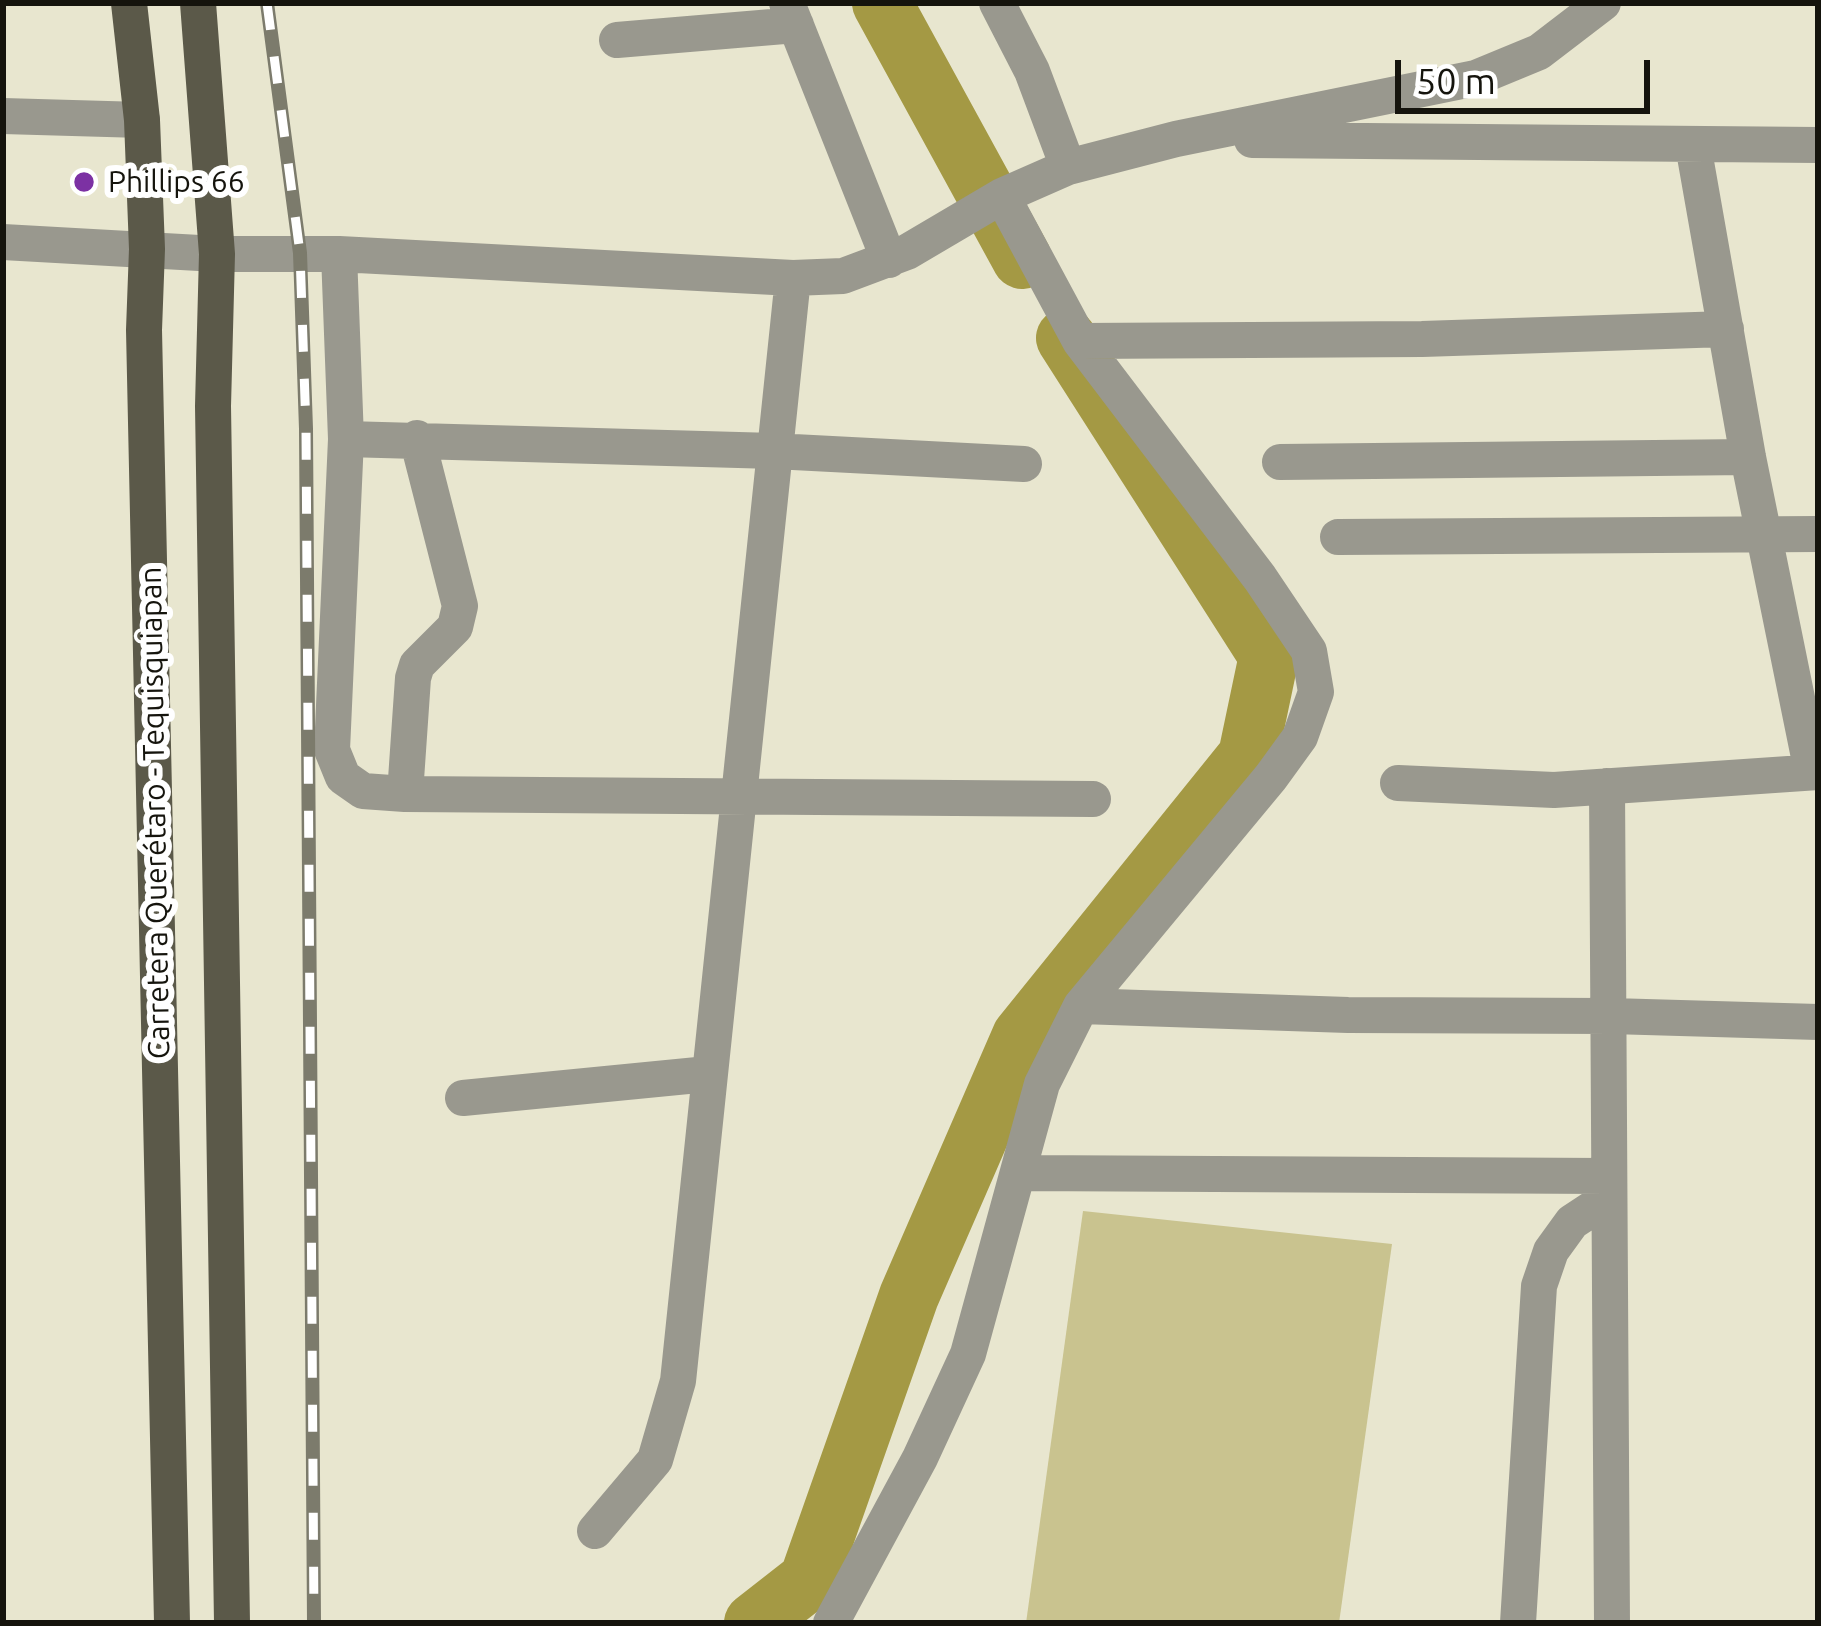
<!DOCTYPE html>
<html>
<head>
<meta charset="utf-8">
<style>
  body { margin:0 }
  #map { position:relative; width:1821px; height:1626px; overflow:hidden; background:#e8e6cf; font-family:Ubuntu,sans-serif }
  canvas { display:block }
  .frame { position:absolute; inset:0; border:6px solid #15140d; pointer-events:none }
  .scale { position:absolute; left:1395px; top:60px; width:255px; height:54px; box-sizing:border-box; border:6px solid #15140d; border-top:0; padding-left:15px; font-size:36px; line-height:42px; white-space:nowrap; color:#15140d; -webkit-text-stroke:9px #fff; paint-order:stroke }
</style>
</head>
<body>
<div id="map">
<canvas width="1821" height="1626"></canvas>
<div class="frame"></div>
<div class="scale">50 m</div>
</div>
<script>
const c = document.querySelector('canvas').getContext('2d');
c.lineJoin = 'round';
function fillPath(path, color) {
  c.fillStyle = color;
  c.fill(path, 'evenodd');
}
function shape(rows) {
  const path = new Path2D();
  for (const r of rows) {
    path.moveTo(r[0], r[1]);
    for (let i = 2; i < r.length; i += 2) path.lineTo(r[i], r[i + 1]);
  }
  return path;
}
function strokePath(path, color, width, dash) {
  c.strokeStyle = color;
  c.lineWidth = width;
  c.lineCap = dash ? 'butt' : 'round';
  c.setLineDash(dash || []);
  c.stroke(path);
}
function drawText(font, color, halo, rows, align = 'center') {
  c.font = font + ' Ubuntu,sans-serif';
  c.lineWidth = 12;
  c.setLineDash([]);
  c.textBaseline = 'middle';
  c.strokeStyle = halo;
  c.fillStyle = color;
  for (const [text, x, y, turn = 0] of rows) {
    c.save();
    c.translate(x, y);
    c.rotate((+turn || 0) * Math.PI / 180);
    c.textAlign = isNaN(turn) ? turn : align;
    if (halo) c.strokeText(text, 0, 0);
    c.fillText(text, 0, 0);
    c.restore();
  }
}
const green = shape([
  [1083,1211,1392,1244,1339,1623,1026,1623]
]);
const river = shape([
  [882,3,1022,259],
  [754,1623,809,1580,909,1296,1022,1036,1248,756,1269,656,1066,338]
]);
const minor = shape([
  [787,3,889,260],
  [997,3,1032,71,1068,167],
  [617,40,796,25],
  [3,116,142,120],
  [1252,140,1818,145],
  [1693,145,1748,457,1812,772],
  [3,242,217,254,339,254,793,278,843,276,907,252,1002,196,1068,167,1176,139,1476,78,1539,52,1603,3],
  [339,254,346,439,332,750,343,777,363,791,405,794,1093,799],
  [1080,341,1422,339,1726,329],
  [346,439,774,451,1024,464],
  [1280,462,1748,457],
  [1338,537,1818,534],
  [1398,783,1554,790,1818,772],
  [1607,786,1612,1623],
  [405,794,413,678,417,665,455,627,460,606,417,438],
  [1081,1006,1348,1015,1611,1016,1818,1022],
  [463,1098,708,1074],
  [1020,1173,1606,1176],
  [595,1531,655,1460,678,1381,793,278],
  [831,1623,920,1458,968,1354,1042,1084,1081,1006,1271,777,1300,737,1316,692,1309,651,1260,578,1080,341,1002,196],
  [1518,1623,1539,1286,1551,1251,1572,1222,1607,1199]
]);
const major = shape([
  [129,3,142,120,147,249,144,330,172,1623],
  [198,3,217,254,213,406,232,1623]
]);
const rail = shape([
  [267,3,300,253,306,429,314,1623]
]);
const markers = [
  [84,182,12,"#7c31a3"]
];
const poiNames = [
  ["Phillips 66",108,182]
];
const streetNames = [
  ["Carretera Querétaro - Tequisquiapan",155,813,-91]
];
fillPath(green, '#c9c38f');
strokePath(river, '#a49944', 60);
strokePath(minor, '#99988e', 36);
strokePath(major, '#5b5949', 36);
strokePath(rail, '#7c7b6c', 14);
strokePath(rail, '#fff', 9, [27]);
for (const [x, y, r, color] of markers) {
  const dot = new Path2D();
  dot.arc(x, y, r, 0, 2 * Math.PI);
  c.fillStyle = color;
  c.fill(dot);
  strokePath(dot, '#fff', 4.5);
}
drawText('30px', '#15140d', '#fff', poiNames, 'left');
drawText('30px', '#15140d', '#fff', streetNames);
</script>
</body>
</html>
